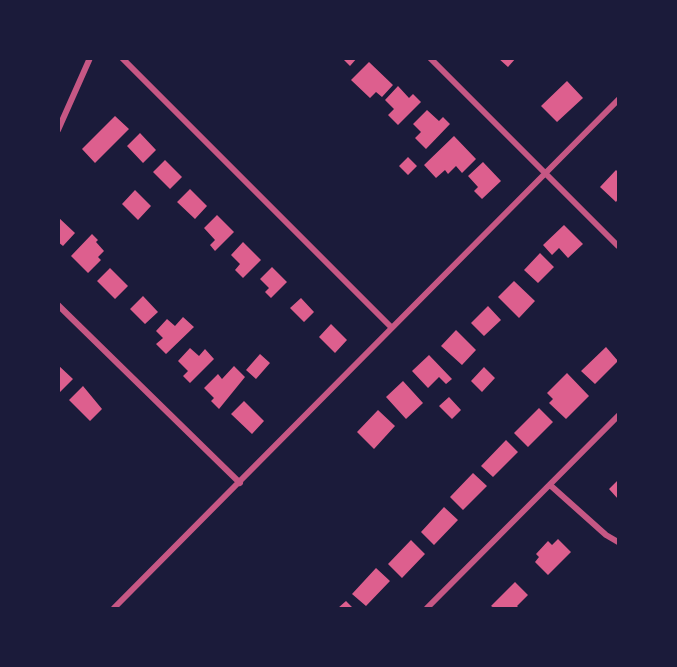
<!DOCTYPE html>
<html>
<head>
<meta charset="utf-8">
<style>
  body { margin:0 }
  #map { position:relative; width:677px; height:667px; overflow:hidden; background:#1b1b3a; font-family:"Titillium Web",sans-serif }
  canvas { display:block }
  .frame { position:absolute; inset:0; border:60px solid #1b1b3a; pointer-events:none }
</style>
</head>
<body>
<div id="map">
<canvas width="677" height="667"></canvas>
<div class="frame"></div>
</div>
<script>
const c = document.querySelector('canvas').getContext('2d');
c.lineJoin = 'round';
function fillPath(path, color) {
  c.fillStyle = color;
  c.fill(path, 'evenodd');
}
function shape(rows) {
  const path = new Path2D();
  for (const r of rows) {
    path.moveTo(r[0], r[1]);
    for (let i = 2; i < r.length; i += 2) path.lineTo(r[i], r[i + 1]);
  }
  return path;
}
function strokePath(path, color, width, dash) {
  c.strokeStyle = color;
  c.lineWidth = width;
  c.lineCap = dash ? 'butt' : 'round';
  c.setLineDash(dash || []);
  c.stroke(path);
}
const building = shape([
  [342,58,357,58,350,66],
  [498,58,516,58,508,67],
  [369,62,393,85,382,97,376,92,370,98,351,80],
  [567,81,583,98,557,122,541,106],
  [398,86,409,98,413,94,421,102,398,125,388,115,394,109,385,100],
  [427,110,439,121,443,117,450,124,426,149,415,138,421,132,413,124],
  [115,116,129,129,95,163,82,149],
  [140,133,156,150,143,163,127,146],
  [454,136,476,159,462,173,456,166,448,174,445,170,436,178,424,165],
  [408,157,417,166,408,175,399,166],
  [165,160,182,177,170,189,153,172],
  [483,162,501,181,482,199,474,191,478,187,468,176],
  [616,170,618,172,618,199,616,202,600,187],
  [190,189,207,206,195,219,177,202],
  [135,190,151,206,138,220,122,204],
  [217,215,234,232,215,251,210,245,215,240,204,228],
  [58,217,75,233,63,246,58,242],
  [564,225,583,244,568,258,559,248,552,255,543,245],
  [92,234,98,240,96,242,104,251,98,257,101,260,88,273,71,256],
  [243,242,261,260,243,278,235,270,240,264,231,255],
  [540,253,554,267,538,283,524,270],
  [272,267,287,282,271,298,265,292,269,288,260,279],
  [110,268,128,286,115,299,97,281],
  [514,281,535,301,519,318,498,297],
  [143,296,158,312,145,324,130,309],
  [301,298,314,312,304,322,290,308],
  [488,306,501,320,484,336,471,323],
  [183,317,194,327,166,354,156,344,163,338,156,331,167,319,175,326],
  [331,324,347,340,335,353,319,337],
  [456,330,476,350,462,365,441,346],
  [606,347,618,361,595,384,581,371],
  [190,348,199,356,205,349,214,359,190,383,183,376,188,371,178,361],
  [260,354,270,363,256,379,246,370],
  [429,355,452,379,446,384,439,377,428,388,412,371],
  [58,365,73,379,58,394],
  [234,366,245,377,219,409,211,401,214,398,204,388,218,374,222,379],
  [484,367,495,378,482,392,471,381],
  [567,373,589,396,566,419,549,403,553,399,547,393],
  [403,381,423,403,406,419,386,397],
  [83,386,102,409,90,421,69,400],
  [449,397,461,410,452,419,439,406],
  [244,401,264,421,252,434,231,414],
  [539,408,553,422,528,447,514,433],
  [378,410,395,426,374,449,357,432],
  [506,440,518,452,493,477,481,466],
  [473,473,487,486,463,510,450,497],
  [618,480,618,499,609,489],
  [444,507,458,520,434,545,421,532],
  [558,539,571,552,548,575,535,562,539,557,536,554,548,541,552,545],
  [411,540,425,554,402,578,388,564],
  [376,568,390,581,366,606,352,594],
  [515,582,528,595,517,606,519,608,494,608,491,606],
  [346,601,353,608,338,608]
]);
const minor = shape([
  [122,58,391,327],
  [430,58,618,246],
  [58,130,90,58],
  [58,305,240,483],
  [550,485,606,535,618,542],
  [114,608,618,100],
  [427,608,618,416]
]);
fillPath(building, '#dd5f8e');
strokePath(minor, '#c65784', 6);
</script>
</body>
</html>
